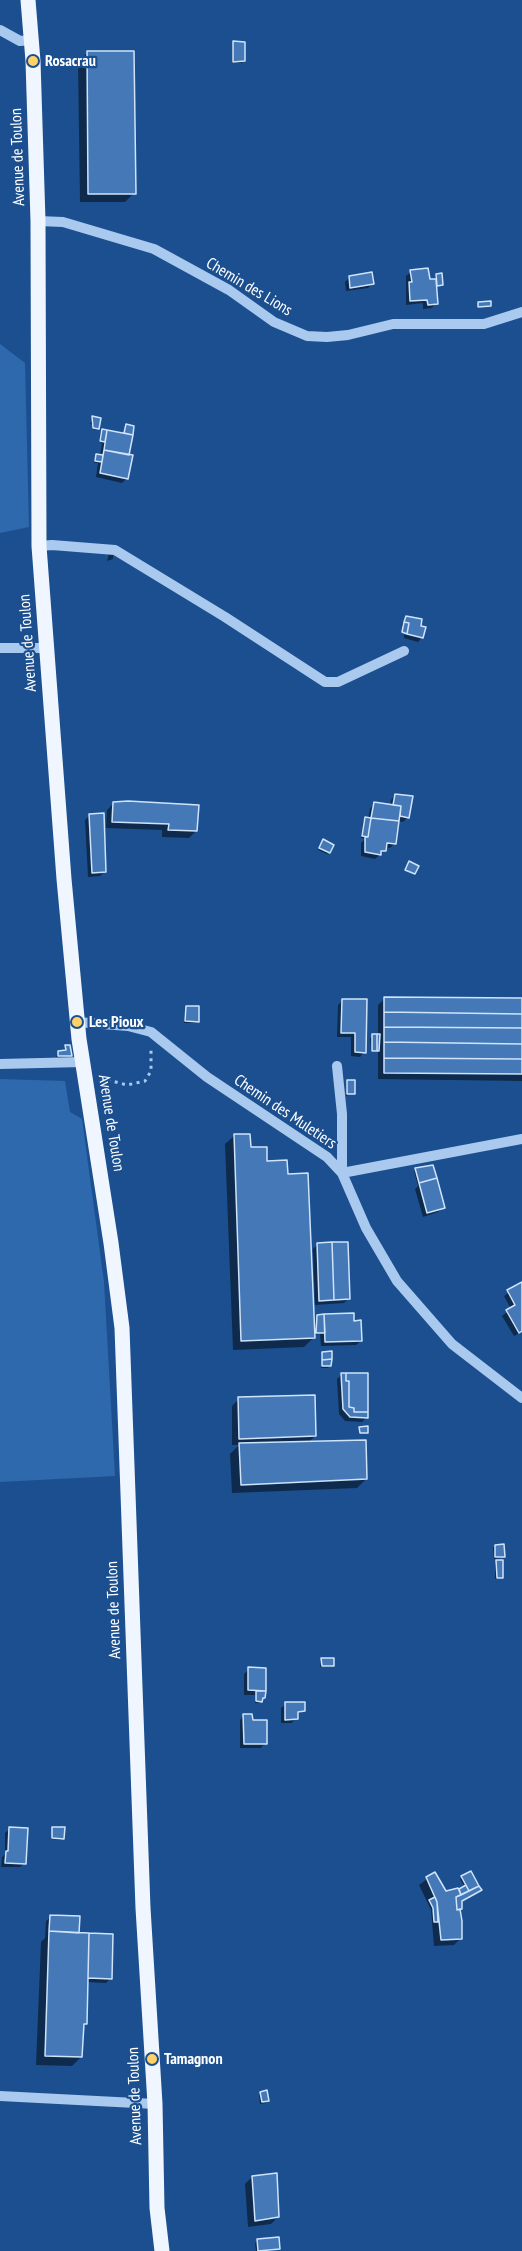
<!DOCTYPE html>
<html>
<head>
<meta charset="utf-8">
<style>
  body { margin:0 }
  canvas { display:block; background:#1b4f8f }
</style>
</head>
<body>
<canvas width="522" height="2251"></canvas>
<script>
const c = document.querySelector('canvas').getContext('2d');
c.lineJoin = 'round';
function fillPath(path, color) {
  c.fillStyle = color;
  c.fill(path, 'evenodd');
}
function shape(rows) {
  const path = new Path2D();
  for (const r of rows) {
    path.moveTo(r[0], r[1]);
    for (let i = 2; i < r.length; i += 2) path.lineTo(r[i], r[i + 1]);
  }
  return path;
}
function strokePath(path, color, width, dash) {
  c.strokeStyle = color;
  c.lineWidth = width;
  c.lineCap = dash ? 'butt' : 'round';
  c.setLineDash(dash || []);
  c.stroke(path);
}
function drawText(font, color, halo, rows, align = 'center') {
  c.font = font + ' "PT Sans Narrow",sans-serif';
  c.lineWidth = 4.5;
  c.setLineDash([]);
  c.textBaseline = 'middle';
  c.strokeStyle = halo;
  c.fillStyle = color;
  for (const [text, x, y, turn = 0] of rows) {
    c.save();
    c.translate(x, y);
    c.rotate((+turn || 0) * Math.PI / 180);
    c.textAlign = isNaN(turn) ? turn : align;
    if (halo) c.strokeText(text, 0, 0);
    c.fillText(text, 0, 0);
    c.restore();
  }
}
const green = shape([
  [0,344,25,363,29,527,0,533],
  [0,1079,65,1081,70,1112,82,1119,104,1282,115,1476,0,1482]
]);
const shadow = shape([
  [234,43,244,61,242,63,232,63,232,45],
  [87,53,134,193,125,202,80,202,78,62],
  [411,272,428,281,435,280,436,275,441,285,435,287,436,303,432,308,423,309,423,303,406,305,406,276],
  [349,278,373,283,368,288,346,291,345,282],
  [478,303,490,305,477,308],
  [93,418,98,429,96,430,92,429,93,425,90,424],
  [126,426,132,427,127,456,127,478,122,483,96,477,98,463,94,463,95,458,100,456,102,443,99,442,100,433,102,431,123,434],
  [109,554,113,555,113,559,107,561],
  [406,617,422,637,418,642,404,638,404,635,401,634,405,635,405,631,402,631,403,626,401,626],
  [395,795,408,817,403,822,398,821,395,843,390,848,385,847,385,850,375,859,361,856,361,843,365,839,361,838,363,821,368,819,370,809,374,804,390,806,391,800],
  [114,803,196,831,189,838,162,837,162,830,106,828,107,810],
  [90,815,105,871,100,876,88,877,85,820],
  [322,843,329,852,327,854,318,850],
  [385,998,522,1000,522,1081,378,1079,378,1052,371,1052,370,1038,378,1036,378,1005],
  [342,1001,364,1052,360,1057,351,1056,351,1037,337,1037,338,1005],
  [187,1007,198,1021,196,1023,184,1023,185,1009],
  [66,1047,70,1055,56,1057,58,1053,64,1052],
  [348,1082,354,1093,346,1096,346,1084],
  [235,1135,266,1162,313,1331,315,1331,316,1319,318,1317,353,1322,361,1341,356,1345,321,1346,320,1334,313,1335,313,1338,304,1347,233,1350,225,1144],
  [416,1170,443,1207,438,1212,423,1217,415,1189,418,1186,414,1171],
  [318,1244,348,1299,344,1303,315,1305,313,1249],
  [522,1284,522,1332,514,1336,502,1316,511,1309,504,1296],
  [323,1353,330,1366,328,1368,321,1368,321,1355],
  [342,1374,367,1417,362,1422,345,1421,339,1414,337,1379],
  [239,1399,315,1436,308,1443,366,1479,357,1488,232,1493,230,1454,239,1445,232,1445,232,1406],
  [495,1546,503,1557,501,1558,494,1559,493,1548],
  [497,1562,501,1578,500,1579,495,1579,495,1564],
  [322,1659,333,1665,331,1667,320,1667],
  [249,1669,264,1669,264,1698,259,1703,255,1703,255,1695,244,1695,244,1674],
  [286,1704,303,1711,297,1715,292,1723,281,1723,281,1708],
  [244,1715,252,1722,265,1743,261,1748,240,1748,240,1720],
  [53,1828,63,1838,61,1840,51,1839],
  [10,1829,25,1863,20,1867,1,1867,2,1857,5,1854,5,1833],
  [471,1873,458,1911,461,1938,454,1945,434,1946,431,1910,419,1885,434,1874,445,1892,458,1892,465,1888,460,1879],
  [51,1917,77,1932,111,1978,106,1983,87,1982,86,2023,82,2026,81,2057,72,2066,36,2065,41,1942,45,1938,46,1921],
  [261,2093,267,2101,266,2103,260,2104,259,2095],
  [252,2177,278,2217,271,2224,248,2227,245,2184],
  [257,2241,279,2248,277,2250,256,2251,255,2243]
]);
const building = shape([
  [233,41,245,42,245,61,233,62,233,41],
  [87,51,134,51,136,194,88,194,87,51],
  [428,268,430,279,436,279,438,304,428,305,427,300,410,301,409,282,412,282,410,270,428,268],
  [372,272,374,284,350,288,349,276,372,272],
  [442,273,443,285,437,286,436,274,442,273],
  [491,301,491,306,478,307,478,302,491,301],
  [92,416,101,418,99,429,93,428,92,416],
  [126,424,134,426,133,435,124,433,126,424],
  [102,429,107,430,105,442,100,441,102,429],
  [107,430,133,435,129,455,104,450,107,430],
  [104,450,133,455,128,479,100,473,104,450],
  [96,454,103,455,102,462,95,461,96,454],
  [406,616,422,619,421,626,426,627,423,638,407,634,409,623,404,622,406,616],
  [404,622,409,623,407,634,402,632,404,622],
  [395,794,413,796,409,818,400,816,401,806,393,805,395,794],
  [128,801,199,805,197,831,168,830,169,824,112,822,113,802,128,801],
  [374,802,401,806,399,821,371,818,374,802],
  [104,813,106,872,92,873,89,814,104,813],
  [365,817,371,818,368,837,362,836,365,817],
  [371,818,399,821,396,844,387,843,386,851,381,851,381,855,365,852,365,837,368,837,371,818],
  [323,839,334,845,330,853,319,848,323,839],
  [409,861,419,866,415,874,405,870,409,861],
  [384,997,522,998,522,1014,384,1012,384,997],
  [342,999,367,999,366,1053,355,1052,355,1033,341,1033,342,999],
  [186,1006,199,1006,199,1022,185,1021,186,1006],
  [384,1012,522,1014,522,1028,384,1027,384,1012],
  [384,1027,522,1028,522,1044,384,1042,384,1027],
  [372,1034,377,1034,377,1051,372,1051,372,1034],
  [377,1034,380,1034,379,1051,377,1051,377,1034],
  [384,1042,522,1044,522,1059,384,1058,384,1042],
  [65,1045,70,1045,72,1056,58,1056,58,1051,66,1050,65,1045],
  [384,1058,522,1059,522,1074,384,1073,384,1058],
  [347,1080,355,1080,355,1094,347,1094,347,1080],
  [234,1134,250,1134,251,1147,267,1147,267,1161,287,1160,288,1174,308,1173,315,1338,241,1341,234,1134],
  [433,1165,437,1178,419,1183,415,1168,433,1165],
  [437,1178,445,1208,427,1213,419,1183,437,1178],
  [332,1242,334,1300,319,1301,317,1243,332,1242],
  [332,1242,348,1242,350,1299,334,1300,332,1242],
  [522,1282,522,1331,519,1333,506,1310,515,1305,507,1290,522,1282],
  [354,1313,354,1321,361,1320,362,1341,325,1342,324,1314,354,1313],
  [324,1314,325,1333,316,1333,317,1315,324,1314],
  [332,1351,332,1359,322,1360,322,1352,332,1351],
  [332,1359,331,1366,322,1366,322,1360,332,1359],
  [341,1373,346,1373,346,1381,349,1381,349,1407,354,1408,354,1412,368,1412,368,1418,350,1417,343,1409,341,1373],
  [346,1373,368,1373,368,1412,354,1412,354,1408,349,1407,349,1381,346,1381,346,1373],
  [315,1395,316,1436,239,1439,238,1397,315,1395],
  [368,1426,368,1433,360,1433,359,1427,368,1426],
  [366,1440,367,1479,241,1485,239,1443,366,1440],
  [504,1544,505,1557,495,1557,495,1545,504,1544],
  [496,1560,503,1560,503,1578,497,1578,496,1560],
  [321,1658,334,1658,334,1666,322,1666,321,1658],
  [248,1667,266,1668,266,1691,248,1690,248,1667],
  [256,1691,266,1691,265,1698,263,1698,262,1702,256,1701,256,1691],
  [285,1702,305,1702,305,1711,298,1712,298,1719,285,1720,285,1702],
  [243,1714,252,1714,253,1720,267,1720,267,1744,244,1744,243,1714],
  [9,1827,28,1828,26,1864,5,1863,6,1851,8,1851,9,1827],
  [52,1827,65,1827,64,1839,52,1838,52,1827],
  [471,1871,479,1886,469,1891,461,1876,471,1871],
  [435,1872,446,1891,458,1888,461,1895,456,1897,457,1910,460,1909,462,1921,462,1939,441,1940,437,1902,426,1877,435,1872],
  [466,1885,469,1891,461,1895,459,1889,466,1885],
  [479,1886,482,1890,462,1901,462,1909,457,1910,456,1897,479,1886],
  [435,1897,437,1902,438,1922,434,1922,433,1908,429,1900,435,1897],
  [50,1915,80,1916,79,1933,49,1931,50,1915],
  [49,1931,89,1933,87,2024,84,2024,82,2057,45,2056,49,1931],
  [89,1933,113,1934,112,1979,88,1978,89,1933],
  [267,2090,269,2101,262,2102,260,2092,267,2090],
  [277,2173,279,2217,255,2221,252,2176,277,2173],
  [279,2237,280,2249,258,2251,257,2239,279,2237]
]);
const path = shape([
  [100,1081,108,1080,127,1085,145,1081,151,1071,151,1048]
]);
const minor = shape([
  [0,30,20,41,32,40],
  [38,221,63,222,154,249,229,290,274,322,307,336,327,337,348,335,393,324,484,324,522,312],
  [39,546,52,545,115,550,225,617,325,682,338,682,404,651],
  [0,648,47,648],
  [77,1022,128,1026,151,1032,207,1077,327,1157,342,1173,366,1228,397,1281,452,1344,522,1398],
  [0,1064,83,1062],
  [337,1066,342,1114,342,1173],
  [342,1173,522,1139],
  [0,2096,155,2104]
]);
const major = shape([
  [28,0,33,61,38,221,39,546,64,879,79,1039,111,1243,122,1328,143,1908,155,2104,157,2208,162,2251]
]);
const markers = [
  [33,61,6,"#ffd166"],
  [77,1022,6,"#ffd166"],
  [152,2059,6,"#ffd166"]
];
const poiNames = [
  ["Rosacrau",45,61],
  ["Les Pioux",89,1022],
  ["Tamagnon",164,2059]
];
const streetNames = [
  ["Avenue de Toulon",18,157,-92],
  ["Chemin des Lions",249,287,31],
  ["Avenue de Toulon",28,643,-94],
  ["Chemin des Muletiers",285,1112,34],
  ["Avenue de Toulon",111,1123,81],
  ["Avenue de Toulon",114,1610,-92],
  ["Avenue de Toulon",135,2096,-92]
];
fillPath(green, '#2e69ad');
fillPath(shadow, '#0007');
fillPath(building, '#4478b7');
strokePath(building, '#cfe3fa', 1.5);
strokePath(path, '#a9c9ee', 3, [3, 4.5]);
strokePath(minor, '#a9c9ee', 10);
strokePath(major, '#f0f6ff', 15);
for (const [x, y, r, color] of markers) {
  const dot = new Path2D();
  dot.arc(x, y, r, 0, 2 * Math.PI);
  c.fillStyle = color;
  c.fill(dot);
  strokePath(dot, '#1b4f8f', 2);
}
drawText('bold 16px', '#fff', '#1b4f8f', poiNames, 'left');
drawText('16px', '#fff', '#1b4f8f', streetNames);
</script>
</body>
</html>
